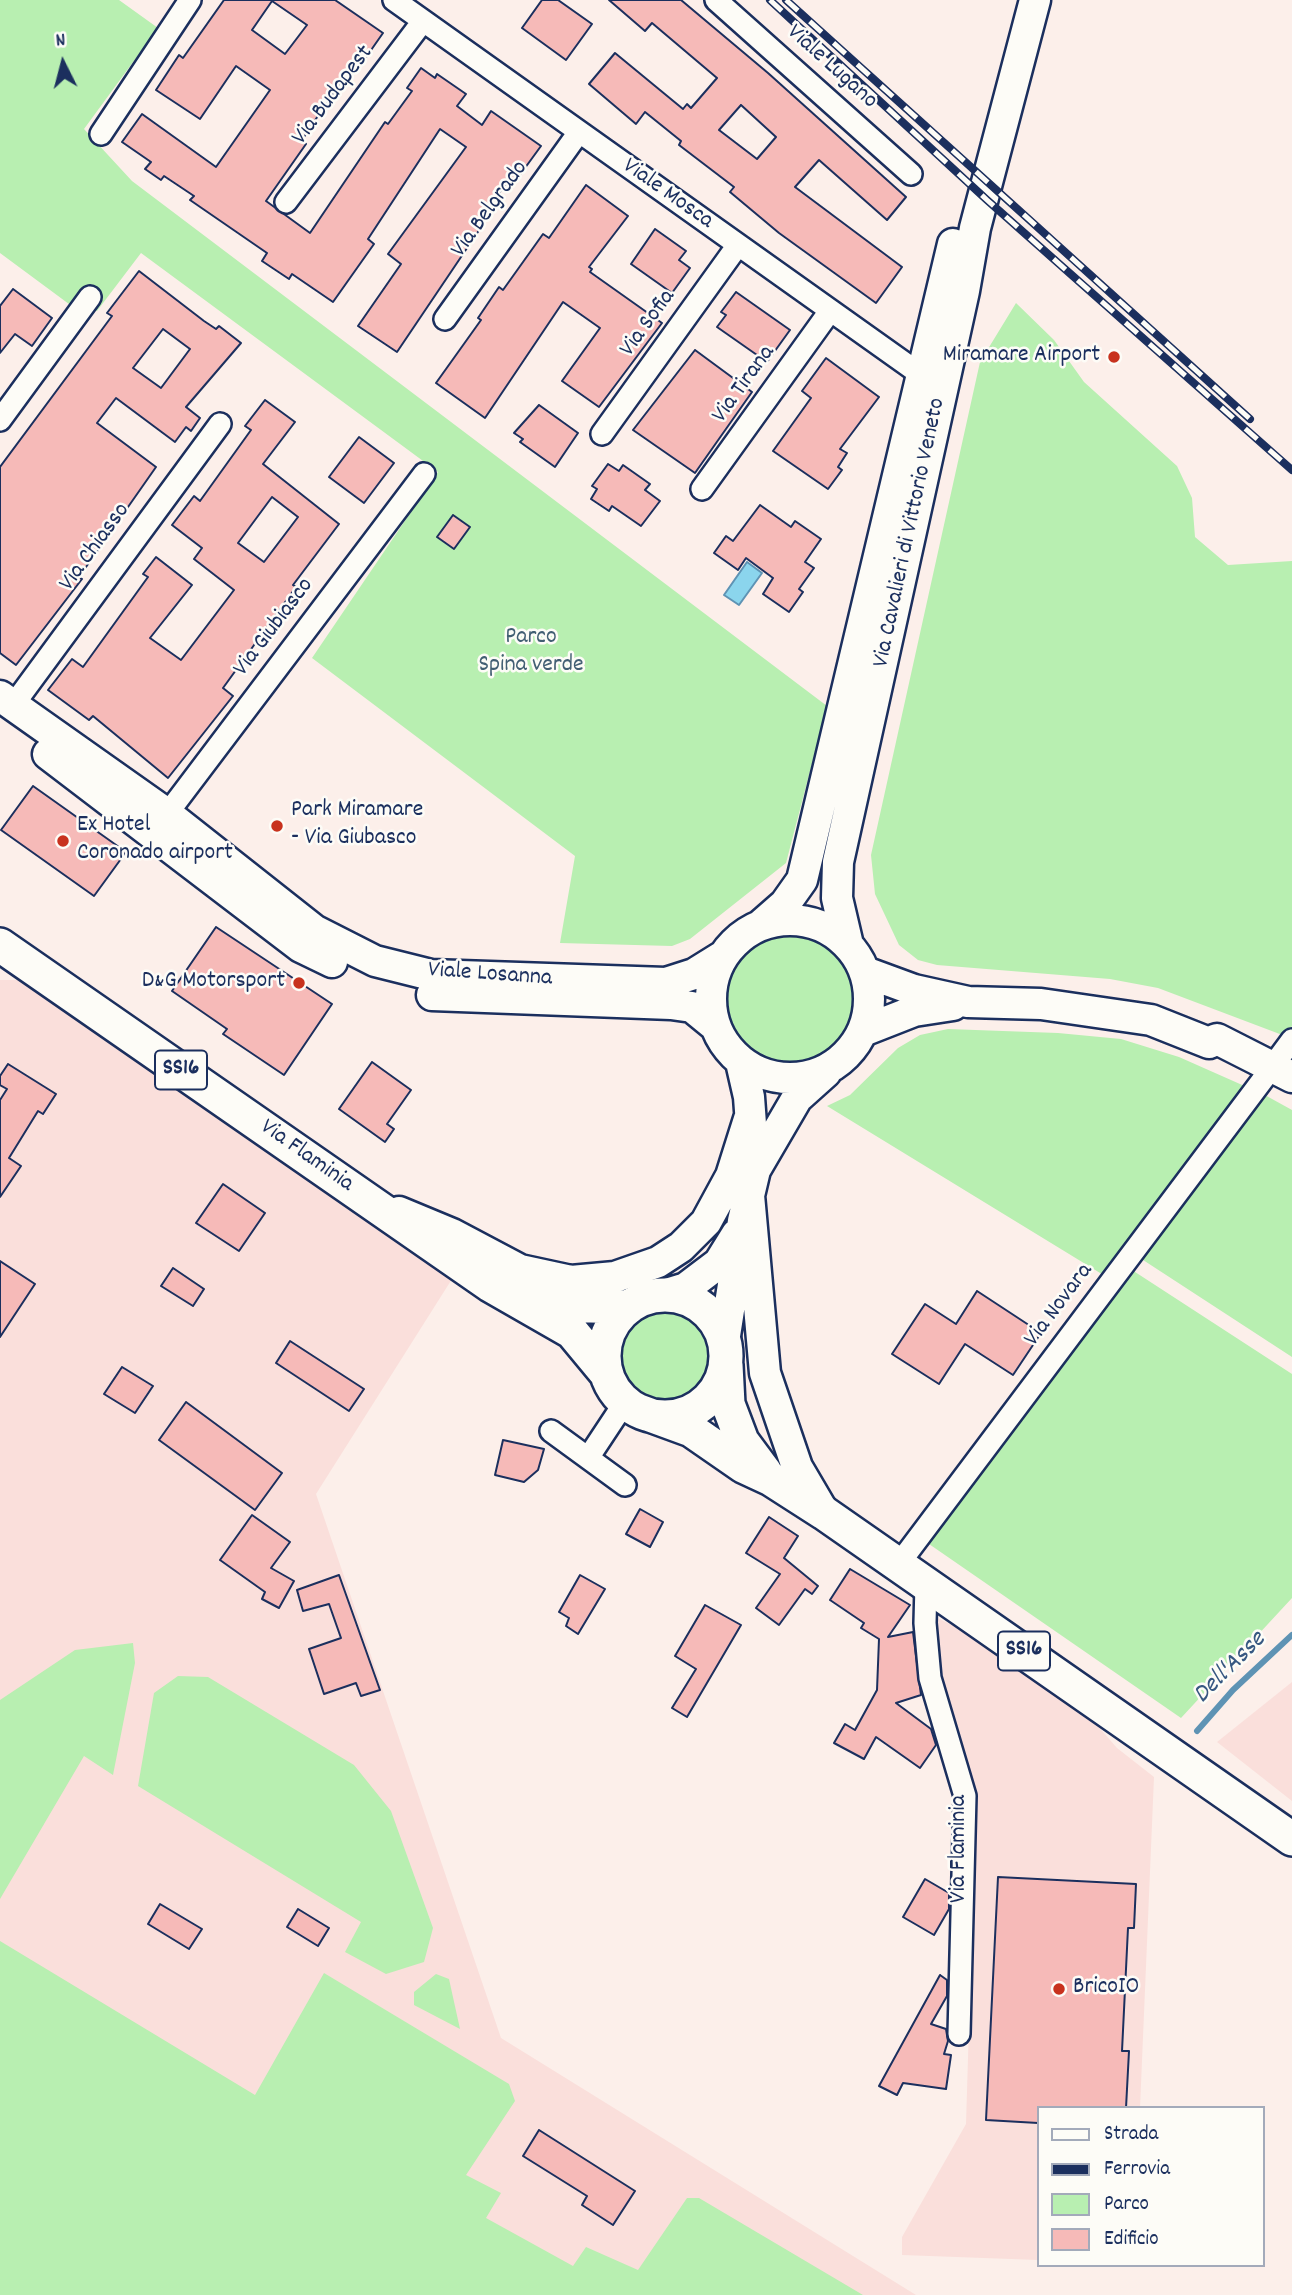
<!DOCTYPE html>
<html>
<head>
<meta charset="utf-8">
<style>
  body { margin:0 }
  #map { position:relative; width:1292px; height:2295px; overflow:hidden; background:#fcefea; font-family:Dekko,sans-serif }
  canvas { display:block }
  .legend { position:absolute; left:1037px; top:2106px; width:228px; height:161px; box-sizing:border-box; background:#fdfcf7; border:2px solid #a3aaba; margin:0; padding:9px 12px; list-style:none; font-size:21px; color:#1b2f5e }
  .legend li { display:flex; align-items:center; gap:14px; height:35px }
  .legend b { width:35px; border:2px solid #a3aaba }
  .north { position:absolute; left:28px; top:28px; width:70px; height:70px; -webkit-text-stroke:5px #fdfcf7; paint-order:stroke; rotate:354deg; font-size:19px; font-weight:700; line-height:28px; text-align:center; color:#1b2f5e }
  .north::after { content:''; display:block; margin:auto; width:24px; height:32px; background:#1b2f5e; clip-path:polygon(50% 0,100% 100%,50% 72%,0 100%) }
</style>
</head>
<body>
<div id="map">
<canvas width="1292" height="2295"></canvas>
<ul class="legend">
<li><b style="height:9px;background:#fdfcf7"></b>Strada</li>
<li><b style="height:9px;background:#1b2f5e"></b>Ferrovia</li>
<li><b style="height:19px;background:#b8efb1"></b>Parco</li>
<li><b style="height:19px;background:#f6bab8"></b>Edificio</li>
</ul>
<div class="north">N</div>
</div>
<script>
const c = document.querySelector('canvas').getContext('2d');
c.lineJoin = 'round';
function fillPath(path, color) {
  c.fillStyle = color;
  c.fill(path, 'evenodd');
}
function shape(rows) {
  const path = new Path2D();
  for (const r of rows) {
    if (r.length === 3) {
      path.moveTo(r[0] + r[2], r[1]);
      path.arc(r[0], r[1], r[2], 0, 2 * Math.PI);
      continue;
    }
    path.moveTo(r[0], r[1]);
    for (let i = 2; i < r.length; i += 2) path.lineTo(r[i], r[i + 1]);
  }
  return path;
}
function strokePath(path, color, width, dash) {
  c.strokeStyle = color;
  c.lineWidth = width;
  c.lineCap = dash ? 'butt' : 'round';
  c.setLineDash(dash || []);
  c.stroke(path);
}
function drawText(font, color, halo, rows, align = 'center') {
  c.font = font + ' Dekko,sans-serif';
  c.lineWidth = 5;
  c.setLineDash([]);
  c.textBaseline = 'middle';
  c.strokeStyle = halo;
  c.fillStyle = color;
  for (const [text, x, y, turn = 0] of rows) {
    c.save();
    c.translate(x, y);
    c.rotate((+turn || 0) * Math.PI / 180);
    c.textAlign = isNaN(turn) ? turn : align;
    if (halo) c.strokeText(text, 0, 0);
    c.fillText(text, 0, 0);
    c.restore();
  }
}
const built = shape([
  [0,980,27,980,452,1279,316,1494,501,2038,916,2295,0,2295],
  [933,1616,969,1633,1089,1716,1117,1748,1154,1777,1140,2108,1038,2108,1038,2260,902,2255,902,2237,966,2124,976,1796,937,1667],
  [1292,1682,1292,1801,1217,1742]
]);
const green = shape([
  [0,0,119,0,158,28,84,129,132,181,827,706,786,863,690,939,672,946,560,943,575,856,312,658,438,472,141,253,97,311,73,307,0,253],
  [1016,303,1054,340,1084,382,1177,466,1192,498,1195,537,1228,565,1292,561,1292,1026,1285,1036,1158,988,1110,979,937,965,918,960,899,945,875,894,871,855,980,362],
  [790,1000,64],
  [948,1029,1058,1033,1121,1039,1179,1057,1249,1088,1105,1276,827,1106,850,1095,898,1048,920,1035],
  [1263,1094,1292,1110,1292,1357,1140,1258],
  [1132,1270,1292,1374,1292,1598,1181,1718,929,1544],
  [665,1356,46],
  [133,1643,135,1663,113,1775,84,1756,0,1899,0,1700,75,1650],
  [178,1676,208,1677,354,1765,391,1811,433,1928,424,1962,386,1974,345,1952,361,1922,138,1786,154,1693],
  [0,1941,255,2095,324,1973,509,2084,515,2101,466,2175,501,2193,486,2218,573,2266,586,2247,638,2270,687,2198,699,2198,863,2295,0,2295],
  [436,1974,449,1979,460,2029,414,2005,414,1992]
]);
const water = shape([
  [747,562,762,573,739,605,724,595,747,562]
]);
const stream = shape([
  [1197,1731,1233,1690,1292,1635]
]);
const building = shape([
  [224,0,335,0,383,33,355,73,349,69,302,140,306,144,266,201,310,233,385,122,388,124,412,91,407,88,421,68,435,78,437,74,466,94,457,106,482,125,491,111,541,146,514,183,509,180,488,208,492,211,397,352,358,326,401,264,388,254,466,147,440,129,368,239,374,244,333,302,292,274,289,279,262,261,267,253,190,200,194,196,164,176,161,180,145,169,151,162,122,142,142,114,216,167,270,90,236,66,200,119,156,90,179,55,183,58,224,0],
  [272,1,307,25,285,54,252,30,272,1],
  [542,0,558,0,592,24,566,60,522,28,542,0],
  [609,0,681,0,768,73,906,197,887,220,819,160,795,187,902,267,876,303,779,233,730,192,734,187,679,145,681,141,645,112,636,124,589,84,615,53,683,109,687,104,691,108,717,78,652,23,645,31,609,0],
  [741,105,776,137,757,159,719,130,741,105],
  [586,185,628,216,589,267,592,269,590,272,662,323,599,407,562,381,600,328,563,302,485,418,436,383,481,320,478,318,499,287,503,290,543,234,549,238,586,185],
  [655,229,686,251,679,260,690,268,672,293,631,264,655,229],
  [139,271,204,321,216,329,219,326,241,343,186,407,200,418,191,431,186,427,175,442,116,398,97,423,156,467,79,577,82,579,16,665,0,653,0,467,112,316,107,313,139,271],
  [163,329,190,349,161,388,133,368,163,329],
  [13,289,52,318,32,346,15,334,0,353,0,306,13,289],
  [736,292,790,330,767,362,717,327,726,315,721,312,736,292],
  [695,350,752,392,695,473,633,430,695,350],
  [826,358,879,397,840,449,847,453,838,467,842,470,828,489,773,451,811,398,802,391,826,358],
  [265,400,295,422,263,464,339,524,293,585,296,587,223,688,233,696,168,778,93,716,89,720,48,690,72,659,83,667,148,577,143,574,156,557,192,585,150,638,181,660,234,590,194,559,202,548,172,525,194,496,200,501,251,430,245,426,265,400],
  [272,497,298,517,264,562,238,543,272,497],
  [539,405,578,433,555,467,520,442,523,439,514,433,539,405],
  [359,437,394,463,364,503,329,477,359,437],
  [608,464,619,471,623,465,650,484,645,490,660,501,641,526,612,506,609,511,591,499,597,489,592,486,608,464],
  [760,505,791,527,795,521,821,539,805,562,814,568,799,589,803,592,789,612,763,594,773,578,746,558,738,570,714,553,726,536,733,541,760,505],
  [453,515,470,527,454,549,437,537,453,515],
  [33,786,126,852,94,896,1,830,33,786],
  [216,927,332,1004,284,1075,223,1034,227,1029,172,991,216,927],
  [372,1062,411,1090,387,1124,394,1129,385,1142,339,1109,372,1062],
  [8,1064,56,1094,43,1114,38,1111,9,1158,21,1166,0,1197,0,1100,7,1089,0,1085,0,1076,8,1064],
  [223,1184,265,1213,239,1251,196,1223,223,1184],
  [0,1261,35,1284,0,1337,0,1261],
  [173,1268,204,1289,193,1306,161,1286,173,1268],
  [977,1291,1041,1333,1013,1375,965,1344,939,1384,892,1354,925,1304,956,1324,977,1291],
  [290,1341,364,1389,349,1411,276,1363,290,1341],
  [122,1367,153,1386,135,1413,104,1394,122,1367],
  [186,1402,282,1473,255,1510,159,1440,186,1402],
  [503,1440,544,1449,538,1470,524,1482,495,1475,503,1440],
  [640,1509,663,1522,650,1547,626,1534,640,1509],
  [252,1515,290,1542,271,1568,294,1581,279,1608,262,1599,265,1592,220,1560,252,1515],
  [769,1517,798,1536,784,1558,818,1586,812,1594,805,1589,779,1625,756,1608,780,1574,746,1553,769,1517],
  [850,1569,910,1605,888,1637,913,1632,921,1695,896,1703,931,1729,936,1745,920,1768,876,1737,864,1759,834,1743,845,1724,855,1730,877,1690,879,1639,861,1628,864,1623,830,1600,850,1569],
  [339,1575,380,1690,361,1696,356,1683,324,1694,309,1649,341,1638,329,1604,303,1611,297,1590,339,1575],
  [580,1575,605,1589,578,1634,566,1626,569,1618,559,1612,580,1575],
  [705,1605,741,1625,687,1717,672,1708,696,1669,675,1656,705,1605],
  [998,1877,1136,1884,1134,1928,1128,1928,1122,2051,1129,2051,1126,2108,1038,2108,1038,2123,986,2120,998,1877],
  [925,1879,949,1893,949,1909,934,1935,903,1917,925,1879],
  [160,1904,202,1929,189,1949,148,1924,160,1904],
  [298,1909,329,1928,318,1946,287,1927,298,1909],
  [940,1975,947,1980,947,1996,931,2024,946,2029,948,2041,944,2054,951,2055,946,2089,903,2083,897,2095,879,2086,940,1975],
  [539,2130,635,2191,613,2225,582,2205,587,2196,523,2156,539,2130]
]);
const street = shape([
  [394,0,920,374],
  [716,0,911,174],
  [101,134,190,0],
  [286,202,423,21],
  [445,319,579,132],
  [0,420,90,297],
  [602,434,738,245],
  [702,489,830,311],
  [14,704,220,424],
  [167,814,424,474],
  [1272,1067,1292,1040],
  [551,1431,625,1485],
  [588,1458,625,1402],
  [898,1565,1264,1078],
  [926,1584,925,1623,930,1678,965,1796,959,2034]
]);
const secondary = shape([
  [0,696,167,814,314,930,375,961,431,975,666,983,694,974,723,956],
  [48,754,301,947,332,962],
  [790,999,79],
  [761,925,785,904,802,880,953,244],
  [848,945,837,898,838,862,964,291,975,228,1035,0],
  [865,972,914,990,968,1002,1041,1004,1151,1020,1209,1043,1217,1039,1292,1077],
  [432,995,671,1004,692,1007,714,1025],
  [863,1031,914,1011,953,1005],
  [741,1062,749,1097,752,1138],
  [749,1195,765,1373,797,1467,824,1513],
  [399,1212,452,1234,520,1270,571,1281,615,1277,658,1262,681,1247,706,1222,731,1176,749,1119],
  [663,1295,686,1288,719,1263,737,1234],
  [724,1342,743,1221,755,1170,797,1098,826,1072]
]);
const primary = shape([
  [0,945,490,1285,572,1332,606,1373],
  [665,1356,61],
  [531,1298,553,1305,629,1307],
  [726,1365,728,1404,742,1441,765,1472],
  [639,1411,691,1430,743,1466,771,1479,824,1513,1292,1839]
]);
const rail = shape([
  [770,0,987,200,1292,470],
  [786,0,1250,419]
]);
const markers = [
  [1114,357,7,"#c8321e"],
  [277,826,7,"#c8321e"],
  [63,841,7,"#c8321e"],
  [299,983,7,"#c8321e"],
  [1059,1989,7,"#c8321e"]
];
const shields = [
  [181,1070,52],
  [1024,1651,52]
];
const shieldNames = [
  ["SS16",181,1070],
  ["SS16",1024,1651]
];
const streetNames = [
  ["Viale Lugano",831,68,42],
  ["Via Budapest",334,96,-53],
  ["Viale Mosca",667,195,35],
  ["Via Belgrado",491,210,-54],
  ["Via Sofia",649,324,-54],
  ["Via Tirana",745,385,-54],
  ["Via Cavalieri di Vittorio Veneto",911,533,-78],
  ["Via Chiasso",96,548,-54],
  ["Via Giubiasco",275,628,-53],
  ["Viale Losanna",490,976,4],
  ["Via Flaminia",306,1157,35],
  ["Via Novara",1060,1306,-53],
  ["Via Flaminia",961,1849,-90]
];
const poiNames = [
  ["Miramare Airport",1100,357,"right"],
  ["Park Miramare",291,812],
  ["- Via Giubasco",291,840],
  ["Ex Hotel",77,827],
  ["Coronado airport",77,855],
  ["D&G Motorsport",285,983,"right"],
  ["BricoIO",1073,1989]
];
const parkNames = [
  ["Parco",531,639],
  ["Spina verde",531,667]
];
const waterNames = [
  ["Dell'Asse",1231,1669,-45]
];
fillPath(built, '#fadfdb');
fillPath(green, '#b8efb1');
fillPath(water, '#8bd5ed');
strokePath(water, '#5e93b4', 2);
strokePath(stream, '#5e93b4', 6);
fillPath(building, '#f6bab8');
strokePath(building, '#1b2f5e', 2);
strokePath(street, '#1b2f5e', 26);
strokePath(secondary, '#1b2f5e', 35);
strokePath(primary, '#1b2f5e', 38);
strokePath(street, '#fdfcf7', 21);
strokePath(secondary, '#fdfcf7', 30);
strokePath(primary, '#fdfcf7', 33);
strokePath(rail, '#1b2f5e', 8);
strokePath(rail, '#fdfcf7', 5, [16]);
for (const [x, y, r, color] of markers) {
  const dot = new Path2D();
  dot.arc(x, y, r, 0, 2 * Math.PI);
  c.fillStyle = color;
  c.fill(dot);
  strokePath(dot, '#fdfcf7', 2.5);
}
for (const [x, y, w] of shields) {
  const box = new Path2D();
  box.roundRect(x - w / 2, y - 19.5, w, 39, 5);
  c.fillStyle = '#fdfcf7';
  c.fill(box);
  strokePath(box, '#1b2f5e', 2);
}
drawText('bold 23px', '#1b2f5e', null, shieldNames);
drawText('24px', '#1b2f5e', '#fdfcf7', streetNames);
drawText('24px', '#1b2f5e', '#fdfcf7', poiNames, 'left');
drawText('24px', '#425f73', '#fdfcf7', parkNames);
drawText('italic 26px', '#375882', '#fdfcf7', waterNames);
</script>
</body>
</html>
